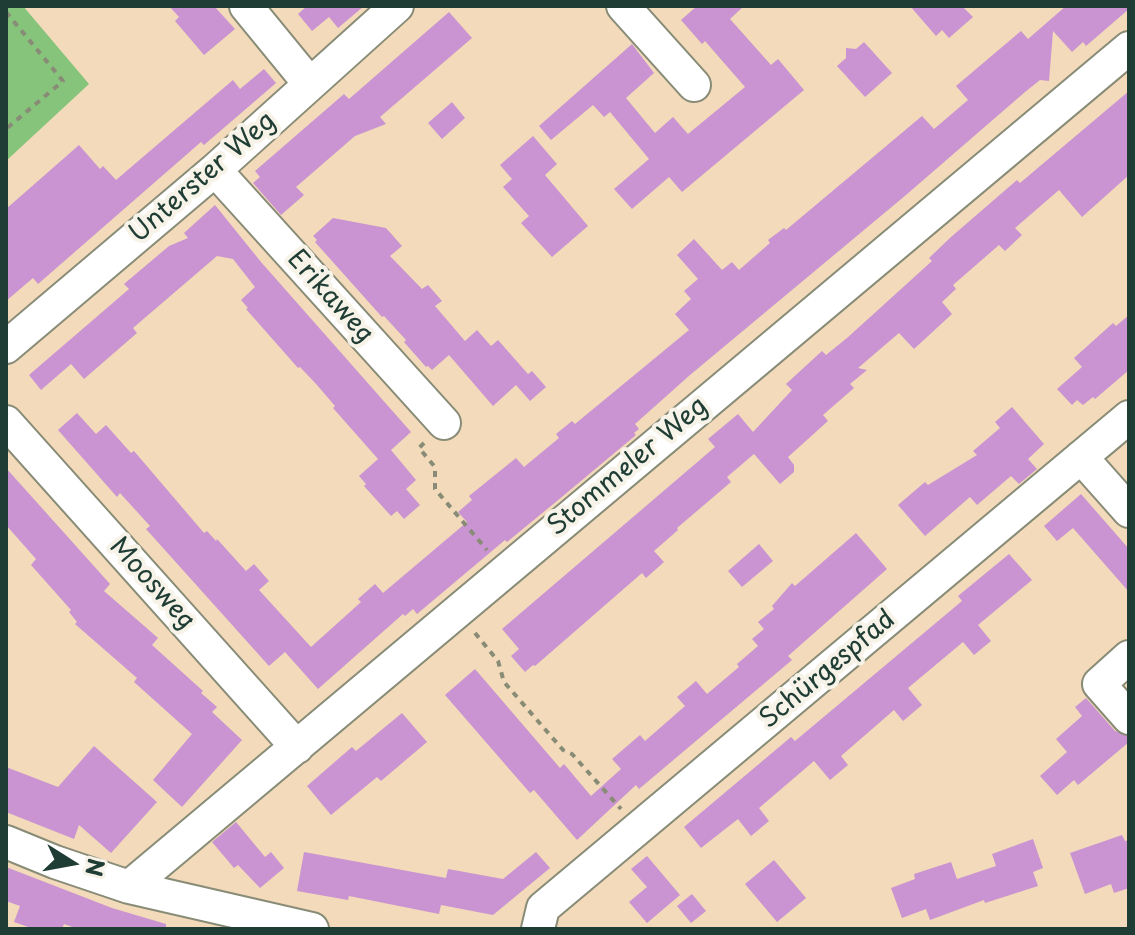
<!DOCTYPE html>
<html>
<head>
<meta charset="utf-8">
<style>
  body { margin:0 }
  #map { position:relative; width:1135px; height:935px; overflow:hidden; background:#f2daba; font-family:"Playpen Sans",sans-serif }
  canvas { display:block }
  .frame { position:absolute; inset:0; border:8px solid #1f3d34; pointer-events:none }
  .north { position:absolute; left:32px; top:823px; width:80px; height:80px; -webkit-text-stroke:6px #f7f3e8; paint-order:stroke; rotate:101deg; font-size:22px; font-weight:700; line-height:32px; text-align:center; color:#1f3d34 }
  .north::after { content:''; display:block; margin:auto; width:28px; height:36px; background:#1f3d34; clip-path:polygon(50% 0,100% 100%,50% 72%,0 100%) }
</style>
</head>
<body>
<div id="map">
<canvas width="1135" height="935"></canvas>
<div class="frame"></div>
<div class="north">N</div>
</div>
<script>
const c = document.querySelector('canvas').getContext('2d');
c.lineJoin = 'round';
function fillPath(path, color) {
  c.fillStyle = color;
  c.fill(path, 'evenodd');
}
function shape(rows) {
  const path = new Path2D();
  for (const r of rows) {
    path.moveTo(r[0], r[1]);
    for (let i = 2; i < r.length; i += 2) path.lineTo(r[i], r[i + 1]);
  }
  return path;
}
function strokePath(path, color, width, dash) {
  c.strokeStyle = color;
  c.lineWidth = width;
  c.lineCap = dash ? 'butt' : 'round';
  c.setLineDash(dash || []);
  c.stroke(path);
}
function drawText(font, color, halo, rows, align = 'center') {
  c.font = font + ' "Playpen Sans",sans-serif';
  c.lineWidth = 8;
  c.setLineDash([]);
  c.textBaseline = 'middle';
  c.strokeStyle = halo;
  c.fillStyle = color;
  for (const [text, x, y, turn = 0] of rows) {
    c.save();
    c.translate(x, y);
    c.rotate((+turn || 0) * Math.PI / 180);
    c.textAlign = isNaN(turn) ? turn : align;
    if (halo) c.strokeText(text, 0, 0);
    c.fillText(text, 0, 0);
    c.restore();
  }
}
const green = shape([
  [6,6,23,6,89,84,6,161]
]);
const building = shape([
  [169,6,214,6,235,29,204,55,175,21,179,17],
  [307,6,364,6,338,28,329,17,312,31,298,14],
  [697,6,744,6,730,19,771,65,778,59,804,90,682,192,669,177,632,209,614,189,649,159,610,112,604,117,593,105,551,140,539,126,632,44,654,73,626,98,655,133,673,117,688,134,745,87,705,41,702,44,681,20],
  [910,6,962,6,973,17,949,38,942,30,936,36],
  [1066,6,1129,6,1129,9,1086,46,1083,42,1072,52,1053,31,1049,81,1040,80,1025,92,906,195,690,375,635,424,639,429,634,433,636,435,557,501,507,542,505,540,417,614,413,609,405,616,403,614,318,689,285,652,269,666,146,529,150,526,120,493,117,497,58,430,77,413,96,434,106,425,131,453,134,451,204,533,207,531,216,541,217,539,246,571,254,564,269,581,259,590,311,647,361,602,358,599,375,584,383,593,467,522,458,512,472,500,469,496,516,458,524,467,559,438,556,434,572,421,575,424,689,330,675,314,691,299,684,291,698,279,677,255,694,239,722,270,732,262,739,270,770,243,768,240,784,228,786,230,922,116,934,129,968,100,956,86,1021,31,1028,39],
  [449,12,472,38,380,117,386,124,355,136,296,187,304,195,281,215,253,183,260,177,255,171,344,94,349,99],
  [864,42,892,73,865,97,837,66,846,58,846,48,856,49],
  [264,69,276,83,204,145,201,142,38,284,33,278,6,301,6,209,79,145,100,169,103,166,116,180,233,80,240,89],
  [1129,91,1129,175,1082,217,1059,190,1015,228,1022,235,1005,251,999,245,953,285,956,289,942,302,952,314,914,349,899,333,858,368,867,370,850,384,854,388,823,415,828,421,788,457,794,465,794,472,780,484,754,454,727,477,731,482,677,528,678,530,654,551,664,562,646,578,642,573,535,666,533,665,525,672,511,656,519,649,502,629,715,447,708,439,738,414,753,432,792,390,786,384,822,351,826,355,847,338,932,261,929,258,951,237,1017,180,1020,183],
  [452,102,465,118,442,139,428,123],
  [533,136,557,164,545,175,588,226,552,257,521,223,529,216,503,187,512,179,500,165],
  [215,205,261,262,411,432,391,450,416,480,406,489,420,505,404,519,397,511,391,516,364,486,366,484,359,476,378,459,333,408,335,406,317,385,300,367,298,368,246,309,248,308,241,300,255,287,233,259,217,256,133,328,137,333,84,379,71,364,41,390,29,375,129,289,124,284,169,246,188,238,184,233],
  [333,218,386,228,402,246,390,256,422,289,428,285,442,301,435,306,465,341,477,330,491,346,498,340,528,374,532,371,546,387,530,401,516,385,493,406,449,355,432,370,428,366,426,367,404,342,406,340,384,316,382,317,315,242,317,240,313,236],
  [1129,315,1129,370,1095,399,1093,397,1083,405,1077,400,1072,405,1057,389,1082,367,1074,358,1113,323,1116,326],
  [1012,407,1044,444,1028,459,1037,469,1019,484,1011,476,977,505,970,497,925,536,898,505,925,482,928,485,977,455,973,451,1000,428,995,422],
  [6,468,110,584,104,591,158,638,152,645,203,691,201,693,217,707,212,712,242,740,182,807,153,780,192,734,134,682,137,678,75,624,77,622,69,612,71,610,31,565,36,559,6,525],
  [1081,494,1129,549,1129,592,1073,528,1057,541,1044,526],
  [856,533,887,569,788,656,792,660,639,789,636,785,577,840,534,790,530,793,445,695,475,669,560,768,564,764,591,796,621,769,612,759,640,735,645,741,685,706,677,697,696,681,707,694,739,667,737,664,758,646,752,639,764,629,758,622,774,609,772,606,792,583,795,586],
  [759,544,773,561,742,587,728,571],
  [1009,554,1032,580,978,625,991,641,974,655,963,642,908,688,922,705,903,721,894,710,841,756,848,765,830,780,814,761,759,808,769,821,751,836,738,819,701,848,684,827,791,737,795,741,962,601,958,596],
  [1086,698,1115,731,1129,736,1129,742,1078,785,1074,780,1057,795,1040,776,1067,752,1056,739,1082,716,1075,707],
  [402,713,427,742,381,781,377,777,331,815,307,786,352,747,356,751],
  [94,746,157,802,111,853,79,825,74,839,6,812,6,767,58,787],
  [236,822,265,857,271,852,284,868,260,888,238,865,234,868,212,842],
  [1122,835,1125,841,1129,840,1129,888,1114,893,1111,884,1085,894,1070,853],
  [1033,839,1043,868,1033,872,1038,886,985,903,984,900,930,920,926,909,902,918,891,888,915,879,914,874,951,862,957,879,996,866,992,854],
  [304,852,446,878,448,869,503,879,536,852,550,868,493,915,441,905,439,914,349,896,348,900,297,891],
  [647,856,680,895,647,923,629,902,647,887,631,869],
  [774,860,806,898,777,922,745,884],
  [6,867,112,908,166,924,166,929,78,929,64,924,62,929,34,929,14,922,20,906,6,901],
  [692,894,706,911,691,923,677,906]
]);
const path = shape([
  [6,12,63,81,6,129],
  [424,443,419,448,435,467,435,489,487,550],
  [475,633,498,661,504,682,563,750,572,754,621,809]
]);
const minor = shape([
  [246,6,309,83],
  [623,6,694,85],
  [215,170,444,423],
  [6,347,215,170,397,6],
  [6,422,297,747],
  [1081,457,1129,511],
  [1129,657,1099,684,1129,718],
  [6,842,55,862,129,887,312,929],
  [129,887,1129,48],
  [538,929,543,908,1129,417]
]);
const streetNames = [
  ["Unterster Weg",203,178,-41],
  ["Erikaweg",330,297,48],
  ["Stommeler Weg",628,467,-40],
  ["Moosweg",152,584,48],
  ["Schürgespfad",828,670,-40]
];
fillPath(green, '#86c47b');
fillPath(building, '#c994d1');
strokePath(minor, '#888c77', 36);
strokePath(path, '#888c77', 4, [6, 6]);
strokePath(minor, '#fff', 32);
drawText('26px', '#1f3d34', '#f7f3e8', streetNames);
</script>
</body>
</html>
